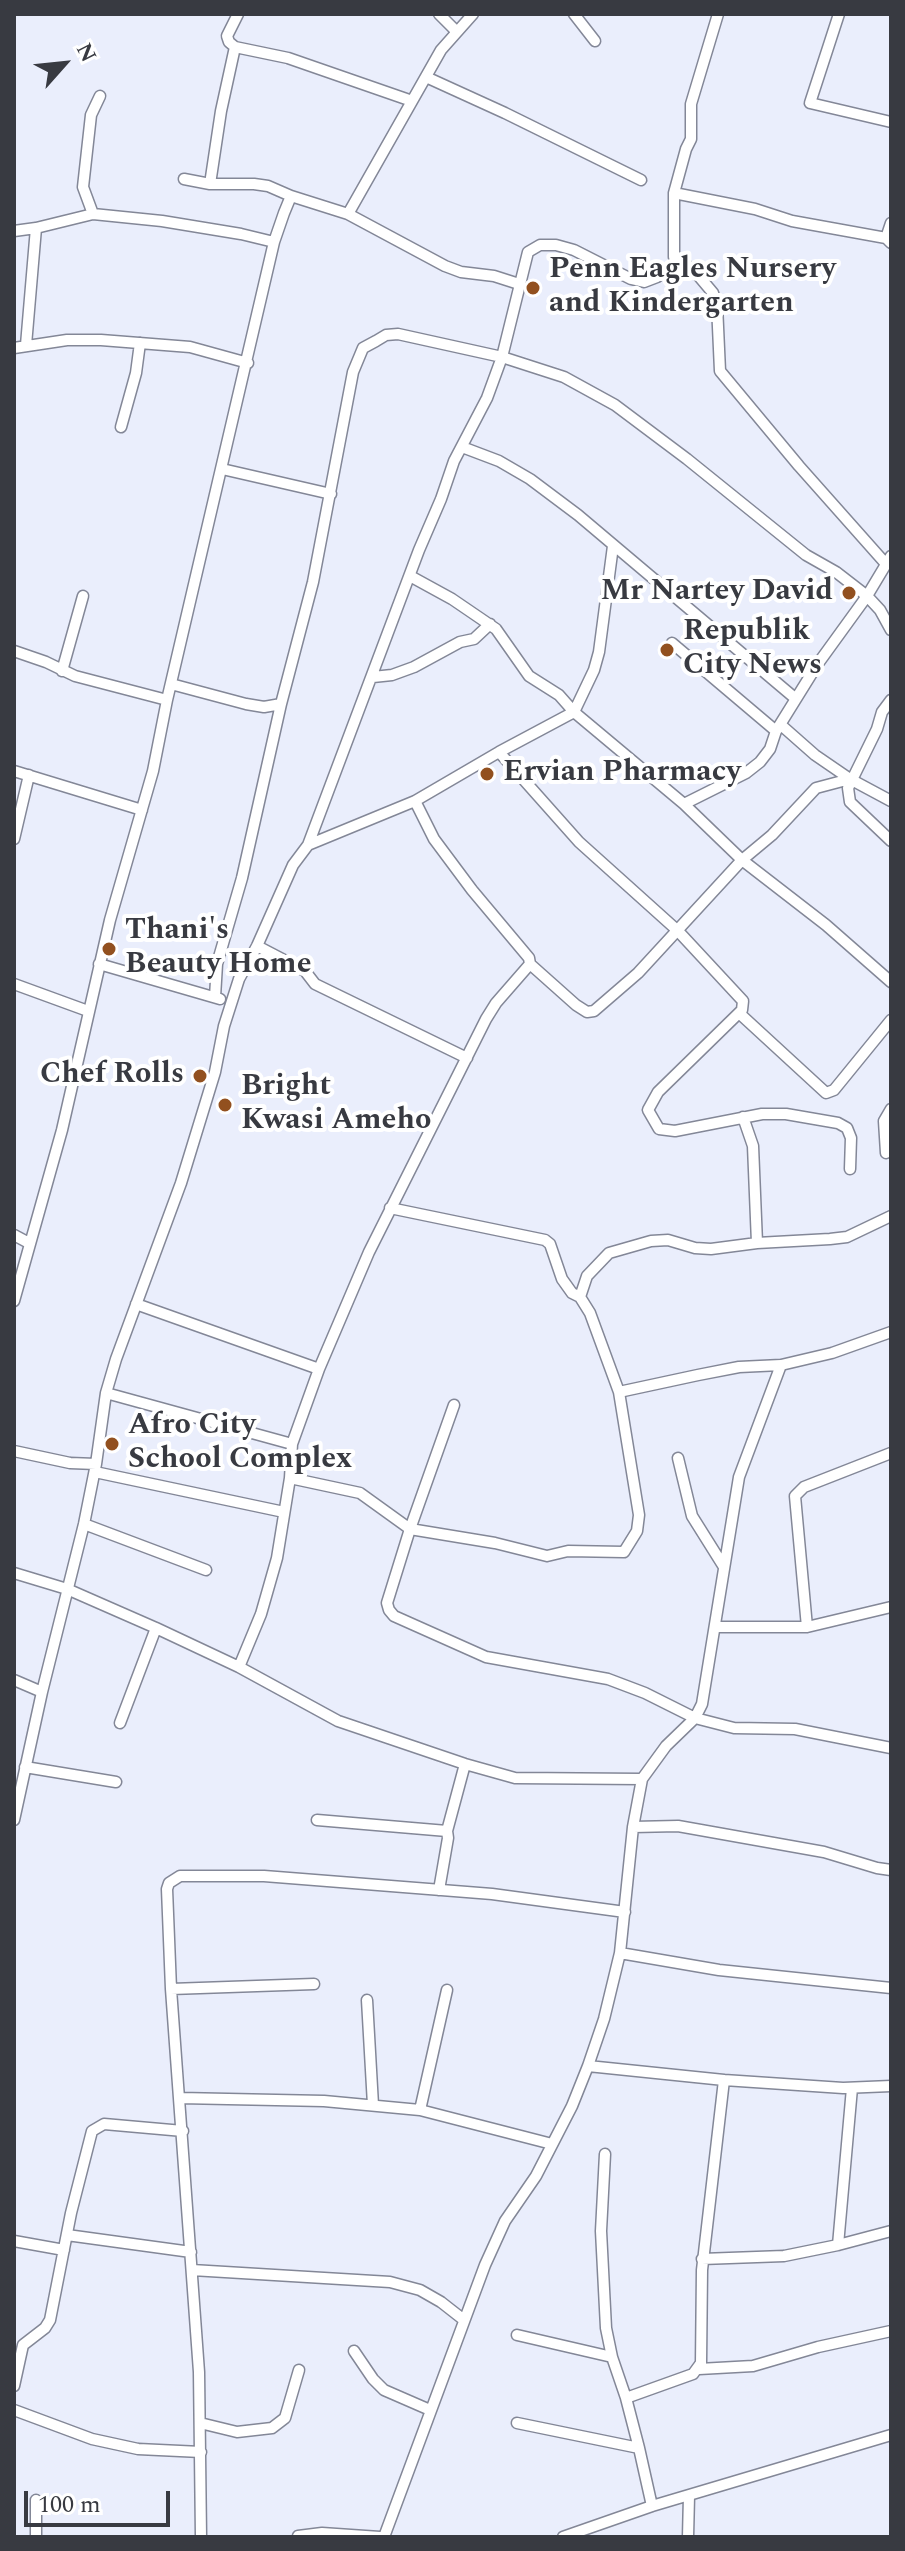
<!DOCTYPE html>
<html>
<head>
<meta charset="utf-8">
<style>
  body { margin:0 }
  #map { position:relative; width:905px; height:2551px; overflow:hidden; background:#eaeefc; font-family:Spectral,serif }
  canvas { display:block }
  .frame { position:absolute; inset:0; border:16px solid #383a41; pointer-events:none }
  .north { position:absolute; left:24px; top:24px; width:80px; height:80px; -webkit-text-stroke:6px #fff; paint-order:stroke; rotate:63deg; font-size:22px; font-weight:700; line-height:32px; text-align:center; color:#383a41 }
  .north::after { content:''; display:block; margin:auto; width:28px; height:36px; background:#383a41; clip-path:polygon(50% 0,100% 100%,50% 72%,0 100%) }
  .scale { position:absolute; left:24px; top:2491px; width:146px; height:36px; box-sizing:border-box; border:4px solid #383a41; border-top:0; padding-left:10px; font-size:24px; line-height:28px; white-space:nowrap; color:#383a41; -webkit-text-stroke:6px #fff; paint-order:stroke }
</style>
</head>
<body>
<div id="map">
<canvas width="905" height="2551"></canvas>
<div class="frame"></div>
<div class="north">N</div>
<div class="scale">100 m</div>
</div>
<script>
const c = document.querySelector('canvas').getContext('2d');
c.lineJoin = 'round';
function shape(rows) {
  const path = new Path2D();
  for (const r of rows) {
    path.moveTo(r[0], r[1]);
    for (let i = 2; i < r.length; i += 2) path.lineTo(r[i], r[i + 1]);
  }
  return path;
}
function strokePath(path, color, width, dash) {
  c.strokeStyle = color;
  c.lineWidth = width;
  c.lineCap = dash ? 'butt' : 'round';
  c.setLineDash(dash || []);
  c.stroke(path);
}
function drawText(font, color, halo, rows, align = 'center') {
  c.font = font + ' Spectral,serif';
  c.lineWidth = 8;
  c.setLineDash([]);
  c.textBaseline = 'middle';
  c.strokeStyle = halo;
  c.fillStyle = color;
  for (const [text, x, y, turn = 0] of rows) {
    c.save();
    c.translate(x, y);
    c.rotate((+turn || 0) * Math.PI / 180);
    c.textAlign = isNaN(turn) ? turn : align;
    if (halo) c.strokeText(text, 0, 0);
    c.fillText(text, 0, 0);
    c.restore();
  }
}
const minor = shape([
  [238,14,227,36,229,42,235,47,288,58,412,101],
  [439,14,457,32],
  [574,14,595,41],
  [718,14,691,104,691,139,686,149,674,193,674,257,677,262,692,268,713,293,717,305,720,371,799,466,886,564],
  [839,14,810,103,891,122],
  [426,77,505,113,641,180],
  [184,179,210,184,254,184,268,186,291,196],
  [210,184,221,111,235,47],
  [674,193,755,209,792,221,886,238,891,243],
  [93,214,83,187,91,115,100,96],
  [348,214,445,266,461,272,494,276,519,284],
  [14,231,36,228,93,214,162,221,241,234,274,242],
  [886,238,891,223],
  [26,345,36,228],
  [14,348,67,340,101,340,190,347,248,363],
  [121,427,136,373,140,343],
  [462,447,499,461,530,479,578,515,796,699],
  [222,469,331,494],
  [410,576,452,599,496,629,529,676,559,695,574,712,684,804,742,860,826,925,891,982],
  [672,643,776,731],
  [14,651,46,662,75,676,167,700],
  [62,671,83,596],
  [373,677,392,675,414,667,460,642,474,639,490,624],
  [171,684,246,704,264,707,281,704],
  [891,700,882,712,877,729,848,788,850,802,891,841],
  [781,725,815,755,850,779,891,801],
  [499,752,579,842,678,931,743,1001,742,1010,658,1092,648,1110,659,1129,675,1131,762,1114,786,1114,838,1123,847,1128,851,1138,850,1169],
  [14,771,142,810],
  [415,801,434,839,472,890,529,958,530,964,576,1005,587,1012,594,1011,638,973,742,860,772,835,816,788,850,779],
  [684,804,746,773,760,762,770,749,776,731,817,665,867,596,891,556],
  [14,839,29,775],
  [308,845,415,801,499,752,574,712,594,670,599,652,613,546],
  [257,946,305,971,315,984,467,1058],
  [99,964,220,999],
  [14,984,88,1011],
  [215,997,217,964,242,878,281,704,313,582,353,372,363,348,376,341,386,335,398,334,502,357,564,377,615,405,687,459,806,555,836,572,867,596,880,610,891,630],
  [739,1013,826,1093,834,1090,891,1020],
  [743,1117,753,1146,757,1243],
  [886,1153,884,1121,891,1109],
  [390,1208,545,1240,550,1244,562,1279,572,1293,580,1297],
  [14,1235,29,1243],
  [14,1301,62,1130,110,920,153,771,167,700,274,242,284,213,291,196,348,214,441,50,473,14],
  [136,1304,319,1369],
  [619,1392,698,1375,739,1367,781,1365,832,1353,891,1332],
  [106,1393,292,1444],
  [454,1405,410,1529,387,1603,389,1610,394,1616,486,1657,608,1679,645,1693,695,1718,734,1728,795,1729,891,1748],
  [14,1451,70,1463,96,1464,106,1393,116,1359,181,1183,215,1072,224,1026,239,979,257,946,293,865,308,845,419,550,441,499,454,461,487,398,502,357,528,252,540,245,556,245,574,250,631,279,644,282,657,277,677,262],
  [678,1458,692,1516,724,1567],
  [95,1472,284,1512],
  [290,1478,360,1493,410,1529,495,1543,547,1556,568,1551,624,1552,637,1531,639,1515,619,1392,590,1313,580,1297,587,1276,609,1253,651,1241,668,1240,695,1248,711,1249,757,1243,830,1239,847,1237,891,1216],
  [84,1524,206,1570],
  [14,1573,67,1589,156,1628,239,1667,338,1721,465,1764,515,1778,642,1779],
  [715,1627,807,1627,891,1607],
  [807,1627,795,1496,804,1487,891,1453],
  [239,1667,261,1614,277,1558,290,1478,292,1444,319,1369,369,1252,486,1019,496,1003,530,964],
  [14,1680,42,1692],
  [120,1723,156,1628],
  [25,1767,116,1782],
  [14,1820,42,1692,84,1524,96,1464],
  [317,1820,447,1831,448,1838,439,1890],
  [633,1827,678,1826,824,1852,877,1868,891,1870],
  [447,1831,465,1764],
  [620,1953,719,1970,891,1988],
  [171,1989,314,1984],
  [367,2000,373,2105],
  [588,2066,724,2080,843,2088,891,2086],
  [180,2098,324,2101,420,2110,552,2144],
  [420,2110,447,1990],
  [605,2154,601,2231,606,2328,612,2357,626,2398,639,2448,652,2506],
  [67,2235,191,2252],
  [14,2241,64,2250],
  [838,2245,852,2088],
  [702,2259,784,2256,838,2245,891,2231],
  [192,2270,390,2282,420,2290,441,2302,464,2320],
  [517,2335,612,2357],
  [354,2351,373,2379,384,2390,430,2410],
  [699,2369,753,2366,818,2347,891,2331],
  [14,2386,23,2345,45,2328,50,2320,71,2213,92,2131,104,2124,183,2131],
  [626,2398,693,2374,701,2363,702,2270,724,2080],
  [14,2410,92,2439,138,2449,201,2452],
  [200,2423,237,2432,272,2428,285,2418,299,2370],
  [517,2423,639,2448],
  [36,2500,36,2537],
  [298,2536,322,2533,380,2537],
  [201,2537,199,2372,171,1989,167,1889,169,1883,180,1876,264,1876,492,1894,625,1912],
  [384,2537,485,2265,505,2221,536,2176,572,2106,588,2066,604,2019,620,1953,633,1827,642,1779,666,1746,695,1718,702,1704,739,1477,781,1365],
  [563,2537,652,2506,891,2435],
  [688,2537,689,2496]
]);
const markers = [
  [533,288,8,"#92501f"],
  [849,593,8,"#92501f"],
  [667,650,8,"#92501f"],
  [487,774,8,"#92501f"],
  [109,949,8,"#92501f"],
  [200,1076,8,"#92501f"],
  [225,1105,8,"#92501f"],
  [112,1444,8,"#92501f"]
];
const poiNames = [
  ["Penn Eagles Nursery",549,271],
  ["and Kindergarten",549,305],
  ["Mr Nartey David",833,593,"right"],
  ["Republik",683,633],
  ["City News",683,667],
  ["Ervian Pharmacy",503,774],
  ["Thani's",125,932],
  ["Beauty Home",125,966],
  ["Chef Rolls",184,1076,"right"],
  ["Bright",241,1088],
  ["Kwasi Ameho",241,1122],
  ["Afro City",128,1427],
  ["School Complex",128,1461]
];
strokePath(minor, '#838797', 13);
strokePath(minor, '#fff', 10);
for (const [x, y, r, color] of markers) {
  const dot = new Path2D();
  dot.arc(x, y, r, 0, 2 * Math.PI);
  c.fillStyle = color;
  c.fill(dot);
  strokePath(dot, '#fff', 3);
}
drawText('bold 30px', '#383a41', '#fff', poiNames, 'left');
</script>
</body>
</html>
